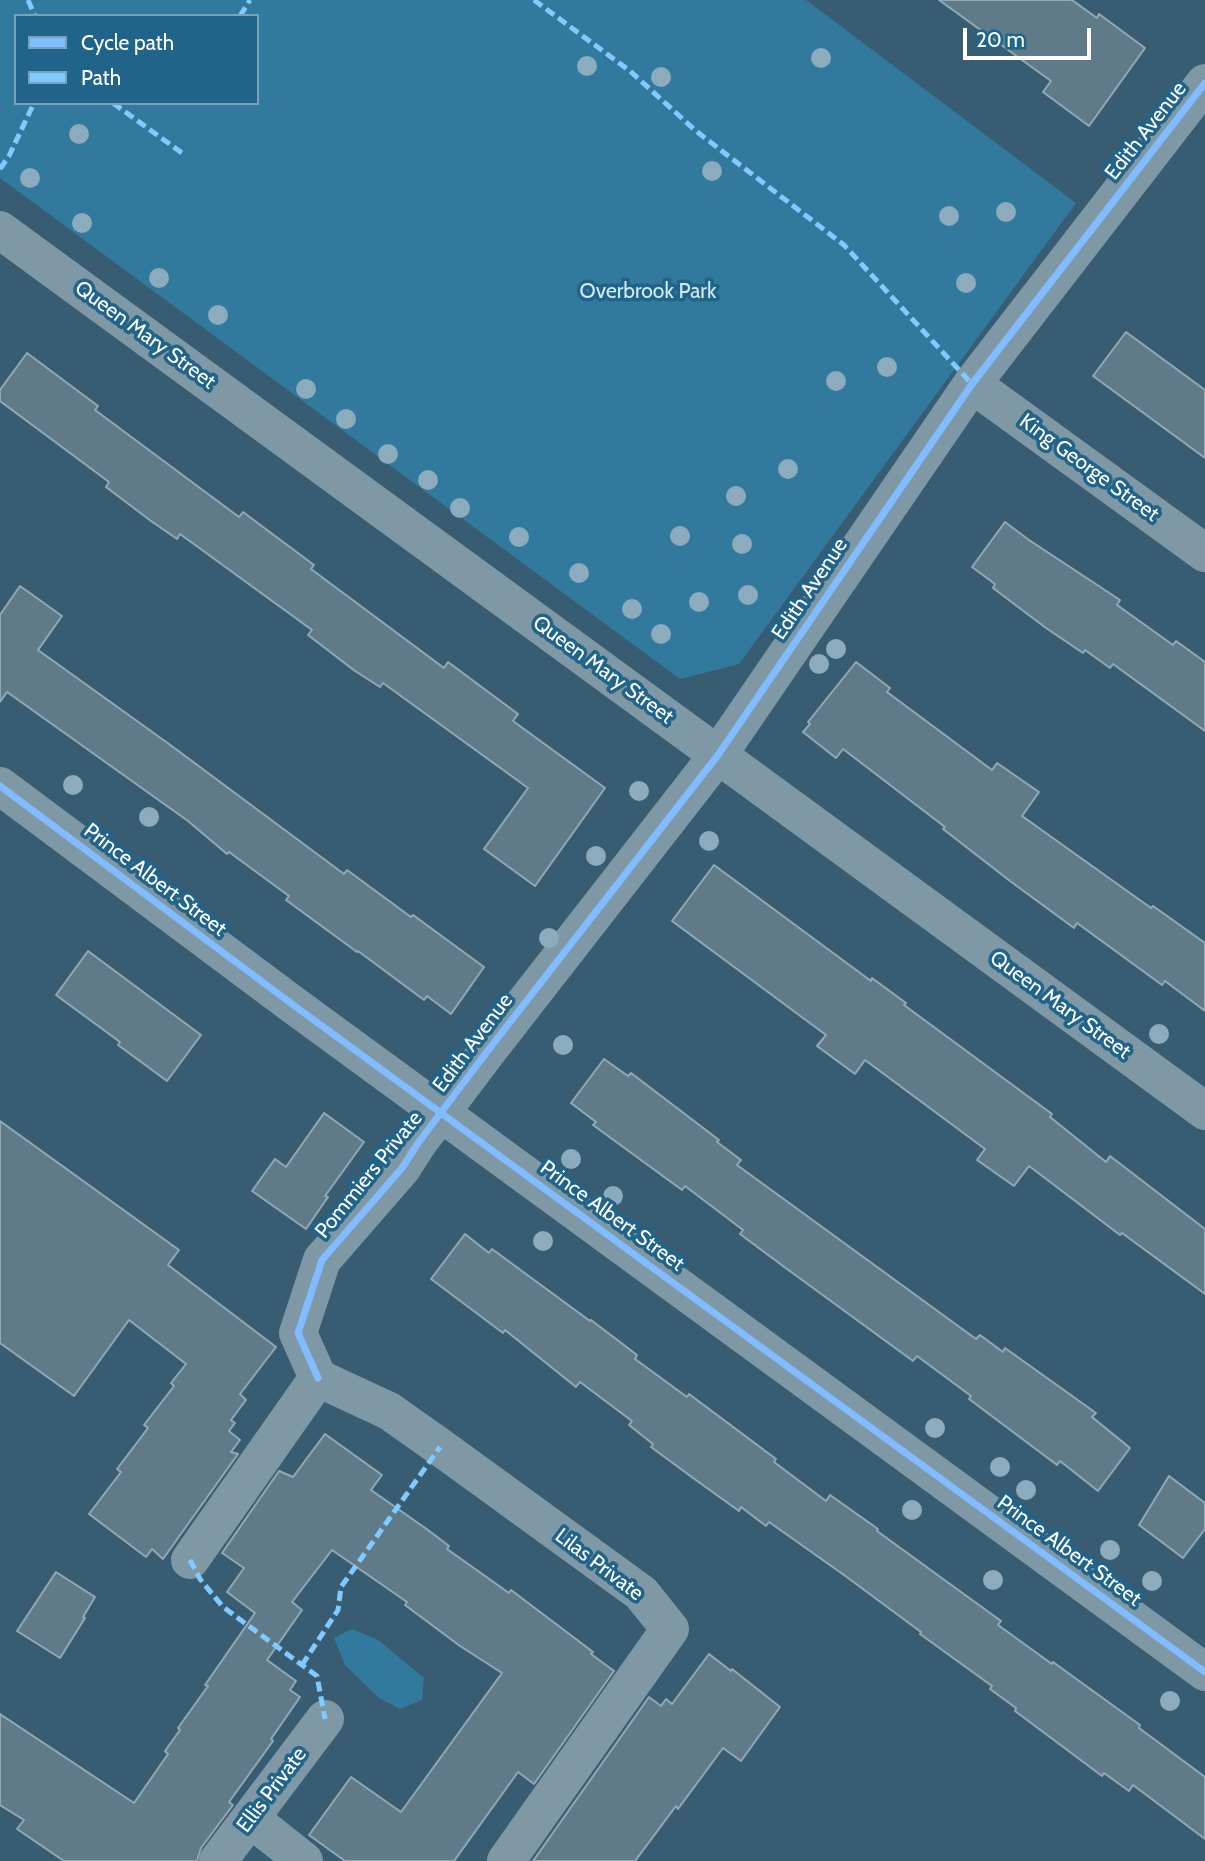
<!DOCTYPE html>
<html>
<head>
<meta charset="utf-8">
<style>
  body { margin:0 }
  #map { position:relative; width:1205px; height:1861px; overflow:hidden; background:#385d72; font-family:Cabin,sans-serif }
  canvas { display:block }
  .legend { position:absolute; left:14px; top:14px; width:245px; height:91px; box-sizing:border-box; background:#20648a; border:2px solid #79a2b9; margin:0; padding:9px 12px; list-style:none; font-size:21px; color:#fff }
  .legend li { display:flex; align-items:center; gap:14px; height:35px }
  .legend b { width:35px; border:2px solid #79a2b9 }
  .scale { position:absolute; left:963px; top:28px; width:128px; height:32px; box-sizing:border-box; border:4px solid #fff; border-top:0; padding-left:9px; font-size:21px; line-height:24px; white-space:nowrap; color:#fff; -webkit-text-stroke:5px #20648a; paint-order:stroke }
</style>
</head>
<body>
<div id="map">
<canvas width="1205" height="1861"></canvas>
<ul class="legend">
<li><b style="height:9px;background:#80bcff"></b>Cycle path</li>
<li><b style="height:9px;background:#80caff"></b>Path</li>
</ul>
<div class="scale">20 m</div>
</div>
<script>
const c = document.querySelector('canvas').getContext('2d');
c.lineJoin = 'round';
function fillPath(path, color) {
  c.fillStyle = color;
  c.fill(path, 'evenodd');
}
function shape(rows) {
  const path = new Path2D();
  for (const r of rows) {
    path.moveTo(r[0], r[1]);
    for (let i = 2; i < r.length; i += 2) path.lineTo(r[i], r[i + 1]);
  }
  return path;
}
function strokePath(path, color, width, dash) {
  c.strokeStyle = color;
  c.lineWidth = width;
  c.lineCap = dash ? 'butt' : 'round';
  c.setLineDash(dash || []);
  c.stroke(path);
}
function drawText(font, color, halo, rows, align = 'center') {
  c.font = font + ' Cabin,sans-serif';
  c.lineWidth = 7;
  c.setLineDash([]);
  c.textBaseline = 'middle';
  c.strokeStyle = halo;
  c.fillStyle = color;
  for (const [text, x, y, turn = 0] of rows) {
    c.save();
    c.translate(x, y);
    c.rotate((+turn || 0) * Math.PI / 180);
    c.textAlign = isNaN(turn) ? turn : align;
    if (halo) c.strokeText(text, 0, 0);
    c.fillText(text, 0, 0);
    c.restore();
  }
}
const green = shape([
  [0,0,806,0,1076,203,739,664,680,679,0,178],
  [16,16,257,16,257,103,16,103],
  [352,1629,378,1640,424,1678,422,1700,400,1709,379,1698,345,1665,334,1638]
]);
const building = shape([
  [939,0,1072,0,1097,18,1099,14,1145,48,1089,126,1043,92,1051,81,939,0],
  [1126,332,1205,390,1205,458,1093,376,1126,332],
  [27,353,98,406,95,410,239,517,243,512,314,565,311,569,444,668,448,662,518,714,513,721,605,788,535,886,484,849,528,788,383,683,380,687,355,671,308,635,312,630,180,534,177,539,151,521,106,487,109,482,0,401,0,390,27,353],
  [1005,522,1029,540,1120,600,1117,605,1173,645,1176,641,1205,662,1205,731,1113,664,1110,668,1085,650,1083,653,1046,628,993,588,995,584,972,567,1005,522],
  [20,586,62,616,38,650,169,744,344,874,347,870,411,917,413,915,484,967,451,1014,427,996,424,1000,358,951,357,952,286,900,289,896,229,852,227,854,188,821,7,692,0,702,0,615,20,586],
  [856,662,890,688,887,692,992,770,997,763,1039,792,1022,816,1151,908,1153,906,1205,943,1205,1011,1165,981,1162,985,1077,923,1074,928,1010,881,943,829,945,827,843,749,836,758,803,732,810,724,808,722,856,662],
  [714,865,871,981,872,978,906,1003,904,1005,1052,1114,1050,1117,1106,1162,1110,1156,1205,1229,1205,1294,1122,1233,1120,1235,1029,1166,1014,1186,977,1160,985,1149,865,1060,855,1074,817,1046,826,1035,672,921,714,865],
  [88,951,201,1035,167,1081,118,1045,120,1042,56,995,88,951],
  [604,1059,628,1076,631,1073,719,1140,717,1142,741,1160,737,1165,976,1339,980,1335,1003,1352,1005,1348,1096,1413,1092,1417,1130,1448,1098,1491,1060,1461,1057,1465,969,1399,971,1396,917,1356,913,1361,787,1269,740,1234,743,1230,685,1186,682,1190,593,1125,596,1122,571,1103,604,1059],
  [324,1113,364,1142,325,1196,328,1197,306,1229,252,1191,275,1159,286,1167,324,1113],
  [0,1121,179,1250,168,1265,276,1347,240,1394,246,1400,231,1420,235,1423,229,1431,240,1440,231,1452,238,1454,163,1559,152,1549,146,1557,89,1514,121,1472,117,1469,148,1428,144,1425,174,1386,171,1383,186,1364,129,1320,74,1396,0,1343,0,1121],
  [465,1234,489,1253,492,1249,590,1321,591,1320,637,1355,635,1359,687,1397,689,1394,776,1459,774,1462,826,1501,830,1495,878,1529,877,1531,1001,1621,998,1625,1052,1664,1053,1662,1140,1725,1139,1728,1205,1777,1205,1839,1133,1785,1129,1791,1104,1773,1102,1776,1015,1711,1016,1708,990,1689,992,1686,920,1634,921,1632,844,1575,769,1522,766,1526,741,1507,739,1511,693,1478,651,1447,653,1444,629,1425,632,1421,580,1382,576,1387,505,1330,503,1333,431,1279,465,1234],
  [325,1434,382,1475,371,1490,428,1530,449,1546,447,1549,509,1593,511,1590,593,1652,591,1654,614,1671,534,1784,518,1772,454,1861,345,1861,309,1835,351,1777,401,1812,502,1673,460,1646,405,1605,407,1602,332,1550,292,1602,302,1610,267,1660,296,1681,290,1690,300,1697,271,1739,273,1741,229,1802,233,1805,201,1848,197,1861,64,1861,17,1829,24,1820,0,1805,0,1714,134,1803,168,1754,165,1751,180,1730,178,1728,208,1686,205,1685,255,1613,227,1592,244,1568,222,1553,279,1471,293,1477,325,1434],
  [1169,1476,1205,1503,1205,1529,1183,1558,1139,1525,1169,1476],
  [56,1572,95,1597,83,1617,85,1618,60,1658,17,1631,56,1572],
  [709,1654,731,1671,732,1669,780,1707,741,1761,723,1748,678,1809,676,1806,635,1861,533,1861,649,1697,661,1706,666,1699,672,1704,709,1654]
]);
const minor = shape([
  [0,230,1205,1111],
  [972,384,1205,553],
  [0,786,292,1004,1205,1672],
  [318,1378,298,1333,322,1260,402,1168,418,1143,486,1053,718,755,972,384,1205,83],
  [318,1378,389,1411,440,1447,641,1593,670,1629,506,1861],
  [190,1560,318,1378],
  [251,1819,304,1861],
  [218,1861,325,1719]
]);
const quiet = shape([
  [28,0,35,16],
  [534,0,630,71,696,131,844,245,972,384],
  [240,16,250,0],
  [113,103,182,153],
  [0,169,9,156,34,103],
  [190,1560,200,1579,223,1607,317,1676,325,1719],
  [302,1665,338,1610,341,1587,440,1447]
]);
const cycleway = shape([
  [0,786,292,1004,1205,1672],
  [318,1378,298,1333,322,1260,402,1168,418,1143,486,1053,718,755,972,384,1205,83]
]);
const trees = [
  [821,58],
  [587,66],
  [661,77],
  [79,134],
  [712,171],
  [30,178],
  [1006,212],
  [949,216],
  [82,223],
  [159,278],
  [966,283],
  [218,315],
  [887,367],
  [836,381],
  [306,389],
  [346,419],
  [388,454],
  [788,469],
  [428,480],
  [736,496],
  [460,508],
  [680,536],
  [519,537],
  [742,544],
  [579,573],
  [748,595],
  [699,602],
  [632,609],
  [661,634],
  [836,649],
  [819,664],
  [73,785],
  [639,791],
  [149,817],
  [709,841],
  [596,856],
  [549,938],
  [1159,1034],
  [563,1045],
  [571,1159],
  [613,1196],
  [543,1241],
  [935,1428],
  [1000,1467],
  [1026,1490],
  [912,1510],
  [1110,1550],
  [993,1580],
  [1152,1581],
  [1170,1701]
];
const streetNames = [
  ["Edith Avenue",1146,131,-52],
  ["Queen Mary Street",145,335,36],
  ["King George Street",1089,468,36],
  ["Edith Avenue",810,589,-56],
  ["Queen Mary Street",603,670,36],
  ["Prince Albert Street",155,880,37],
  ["Queen Mary Street",1060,1005,36],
  ["Edith Avenue",473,1043,-53],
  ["Pommiers Private",369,1175,-51],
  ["Prince Albert Street",612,1216,36],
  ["Prince Albert Street",1069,1551,36],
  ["Lilas Private",599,1565,37],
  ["Ellis Private",272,1790,-53]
];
const parkNames = [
  ["Overbrook Park",648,292]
];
fillPath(green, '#317a9e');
fillPath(building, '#5f7b8a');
strokePath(building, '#93a8b5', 2);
strokePath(minor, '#7f98a6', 38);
strokePath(quiet, '#80caff', 5, [10, 5]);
strokePath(cycleway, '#80bcff', 7);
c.fillStyle = '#8cabbc';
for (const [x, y] of trees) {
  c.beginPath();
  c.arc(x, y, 10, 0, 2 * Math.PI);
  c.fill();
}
drawText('21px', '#fff', '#20648a', streetNames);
drawText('21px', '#d0ebf8', '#20648a', parkNames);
</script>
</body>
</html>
